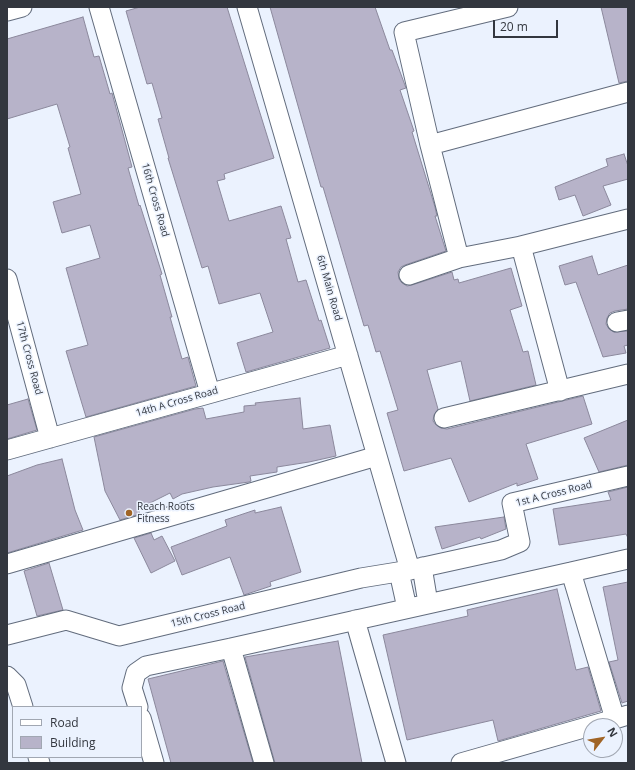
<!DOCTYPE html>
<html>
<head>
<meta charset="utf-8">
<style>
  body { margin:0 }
  #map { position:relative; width:635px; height:770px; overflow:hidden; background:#ebf2fe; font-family:"Open Sans",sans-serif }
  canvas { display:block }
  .frame { position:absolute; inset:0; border:8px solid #33373f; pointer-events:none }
  .legend { position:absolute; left:12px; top:706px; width:130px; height:52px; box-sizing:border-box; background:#ebf2fe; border:1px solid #a1a7b2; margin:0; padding:5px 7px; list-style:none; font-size:12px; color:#33373f }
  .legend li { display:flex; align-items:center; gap:8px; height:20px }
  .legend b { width:20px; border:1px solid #a1a7b2 }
  .north { position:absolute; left:583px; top:718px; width:40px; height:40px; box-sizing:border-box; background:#ebf2fe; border:1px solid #a1a7b2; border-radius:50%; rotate:59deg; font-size:11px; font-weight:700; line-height:16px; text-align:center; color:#33373f }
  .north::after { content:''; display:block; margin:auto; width:14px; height:18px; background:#a06426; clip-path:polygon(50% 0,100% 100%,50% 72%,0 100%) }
  .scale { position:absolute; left:493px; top:20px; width:65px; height:18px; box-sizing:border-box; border:2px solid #33373f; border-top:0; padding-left:5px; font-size:12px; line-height:14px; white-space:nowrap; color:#33373f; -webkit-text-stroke:3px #ebf2fe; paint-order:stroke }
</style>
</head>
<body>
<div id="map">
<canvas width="635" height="770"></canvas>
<div class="frame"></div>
<ul class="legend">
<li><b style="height:5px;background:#fff"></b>Road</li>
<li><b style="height:11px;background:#b7b3c9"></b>Building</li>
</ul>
<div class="north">N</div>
<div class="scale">20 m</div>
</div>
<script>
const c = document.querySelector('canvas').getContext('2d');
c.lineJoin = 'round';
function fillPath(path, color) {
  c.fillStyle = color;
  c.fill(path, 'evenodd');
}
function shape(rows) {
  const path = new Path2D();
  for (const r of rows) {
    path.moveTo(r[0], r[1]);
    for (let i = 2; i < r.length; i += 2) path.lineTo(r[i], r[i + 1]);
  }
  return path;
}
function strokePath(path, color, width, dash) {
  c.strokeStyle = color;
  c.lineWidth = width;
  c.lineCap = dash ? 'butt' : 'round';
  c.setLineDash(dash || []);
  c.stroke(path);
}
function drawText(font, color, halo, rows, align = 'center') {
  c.font = font + ' "Open Sans",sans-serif';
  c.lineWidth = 3;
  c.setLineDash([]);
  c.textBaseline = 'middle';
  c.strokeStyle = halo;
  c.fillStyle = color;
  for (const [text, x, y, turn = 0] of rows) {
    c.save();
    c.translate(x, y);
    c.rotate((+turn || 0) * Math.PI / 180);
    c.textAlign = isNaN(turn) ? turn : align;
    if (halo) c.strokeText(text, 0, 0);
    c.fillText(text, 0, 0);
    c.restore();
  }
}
const building = shape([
  [140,7,227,7,274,158,224,174,225,179,217,181,229,221,281,206,291,238,286,239,298,282,306,280,319,321,321,320,330,348,246,372,237,343,273,332,260,293,219,304,208,266,202,268,168,158,169,158,158,119,162,118,152,83,147,84,126,11,140,7],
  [270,7,375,7,390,50,392,50,406,88,400,90,414,131,412,132,435,207,437,216,435,216,446,251,405,265,401,267,398,272,399,279,402,283,407,286,412,285,452,272,454,280,458,279,459,283,511,268,522,306,510,310,523,352,528,351,536,385,470,401,461,361,427,370,438,409,434,415,433,421,436,425,441,428,447,429,583,396,592,424,526,444,538,479,517,486,517,483,469,502,451,458,404,471,387,413,398,410,380,351,376,352,368,325,364,326,323,187,321,187,270,7],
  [601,7,628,7,628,81,619,83,601,7],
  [83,17,94,57,99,56,110,94,112,93,132,167,128,168,139,206,140,205,162,274,160,275,172,317,170,317,182,359,188,357,196,386,86,417,66,351,88,345,66,268,100,258,90,225,62,233,53,202,81,194,68,148,70,147,57,104,7,119,7,39,83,17],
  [624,154,628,166,628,179,603,186,611,205,583,216,575,195,559,200,555,187,608,166,606,159,624,154],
  [592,256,598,275,628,265,628,309,615,311,610,313,607,318,606,324,609,329,614,332,628,331,628,345,624,346,626,353,603,357,576,282,565,285,559,266,592,256],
  [300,398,303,429,330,425,336,456,309,462,277,467,277,472,250,476,251,481,249,482,213,487,182,494,173,499,170,493,138,509,140,514,120,520,105,491,94,437,195,409,203,408,206,419,244,412,244,406,256,405,255,403,300,398],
  [28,399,37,430,7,439,7,405,28,399],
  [628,420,628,465,599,472,584,438,628,420],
  [62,459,75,510,83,530,7,553,7,476,37,465,62,459],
  [628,487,628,538,626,534,559,545,553,509,611,500,608,492,628,487],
  [281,507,301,572,270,582,271,586,244,595,230,557,182,575,171,547,227,526,225,520,255,510,255,513,281,507],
  [504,517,506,529,481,539,480,537,442,549,435,527,504,517],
  [151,533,154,540,162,536,175,561,151,573,134,538,151,533],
  [49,563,63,610,37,616,24,571,49,563],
  [628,582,628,701,622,703,609,662,618,660,603,587,628,582],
  [557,589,576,670,588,667,601,711,498,741,493,720,407,740,383,635,468,616,467,610,557,589],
  [338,641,362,763,275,763,245,657,338,641],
  [223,661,253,763,171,763,148,679,223,661]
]);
const street = shape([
  [99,7,210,393],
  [247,7,410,570],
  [508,7,404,32,430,145,459,258,521,246],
  [7,11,22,7],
  [430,145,628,92],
  [409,275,459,258],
  [7,279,50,438],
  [617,322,628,320],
  [560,391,521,246,628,219],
  [444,418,628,374],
  [7,450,348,355],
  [628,559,571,572,615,719,628,715],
  [7,564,377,456],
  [422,567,428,603],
  [399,572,407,608],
  [355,620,396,763],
  [7,635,66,620,119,636,361,578,410,570,501,550,520,542,512,503,628,476],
  [7,676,16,685,23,707],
  [138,707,132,688,136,673,146,666,231,648],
  [141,718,154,763],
  [38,757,40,763],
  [264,763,231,648,571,572],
  [461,763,615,719]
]);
const markers = [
  [129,513,4,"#a06426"]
];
const streetNames = [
  ["16th Cross Road",155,200,74],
  ["6th Main Road",329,288,74],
  ["17th Cross Road",29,358,75],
  ["14th A Cross Road",177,402,-16],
  ["1st A Cross Road",554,494,-14],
  ["15th Cross Road",208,615,-14]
];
const poiNames = [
  ["Reach Roots",137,507],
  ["Fitness",137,519]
];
fillPath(building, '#b7b3c9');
strokePath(building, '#8b889c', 1);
strokePath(street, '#626c7d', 21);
strokePath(street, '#fff', 19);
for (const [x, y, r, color] of markers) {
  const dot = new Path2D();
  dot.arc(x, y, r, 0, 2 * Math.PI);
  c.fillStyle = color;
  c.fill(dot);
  strokePath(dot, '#ebf2fe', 1.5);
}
drawText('10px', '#33373f', '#ebf2fe', streetNames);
drawText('10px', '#33373f', '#ebf2fe', poiNames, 'left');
</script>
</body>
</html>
